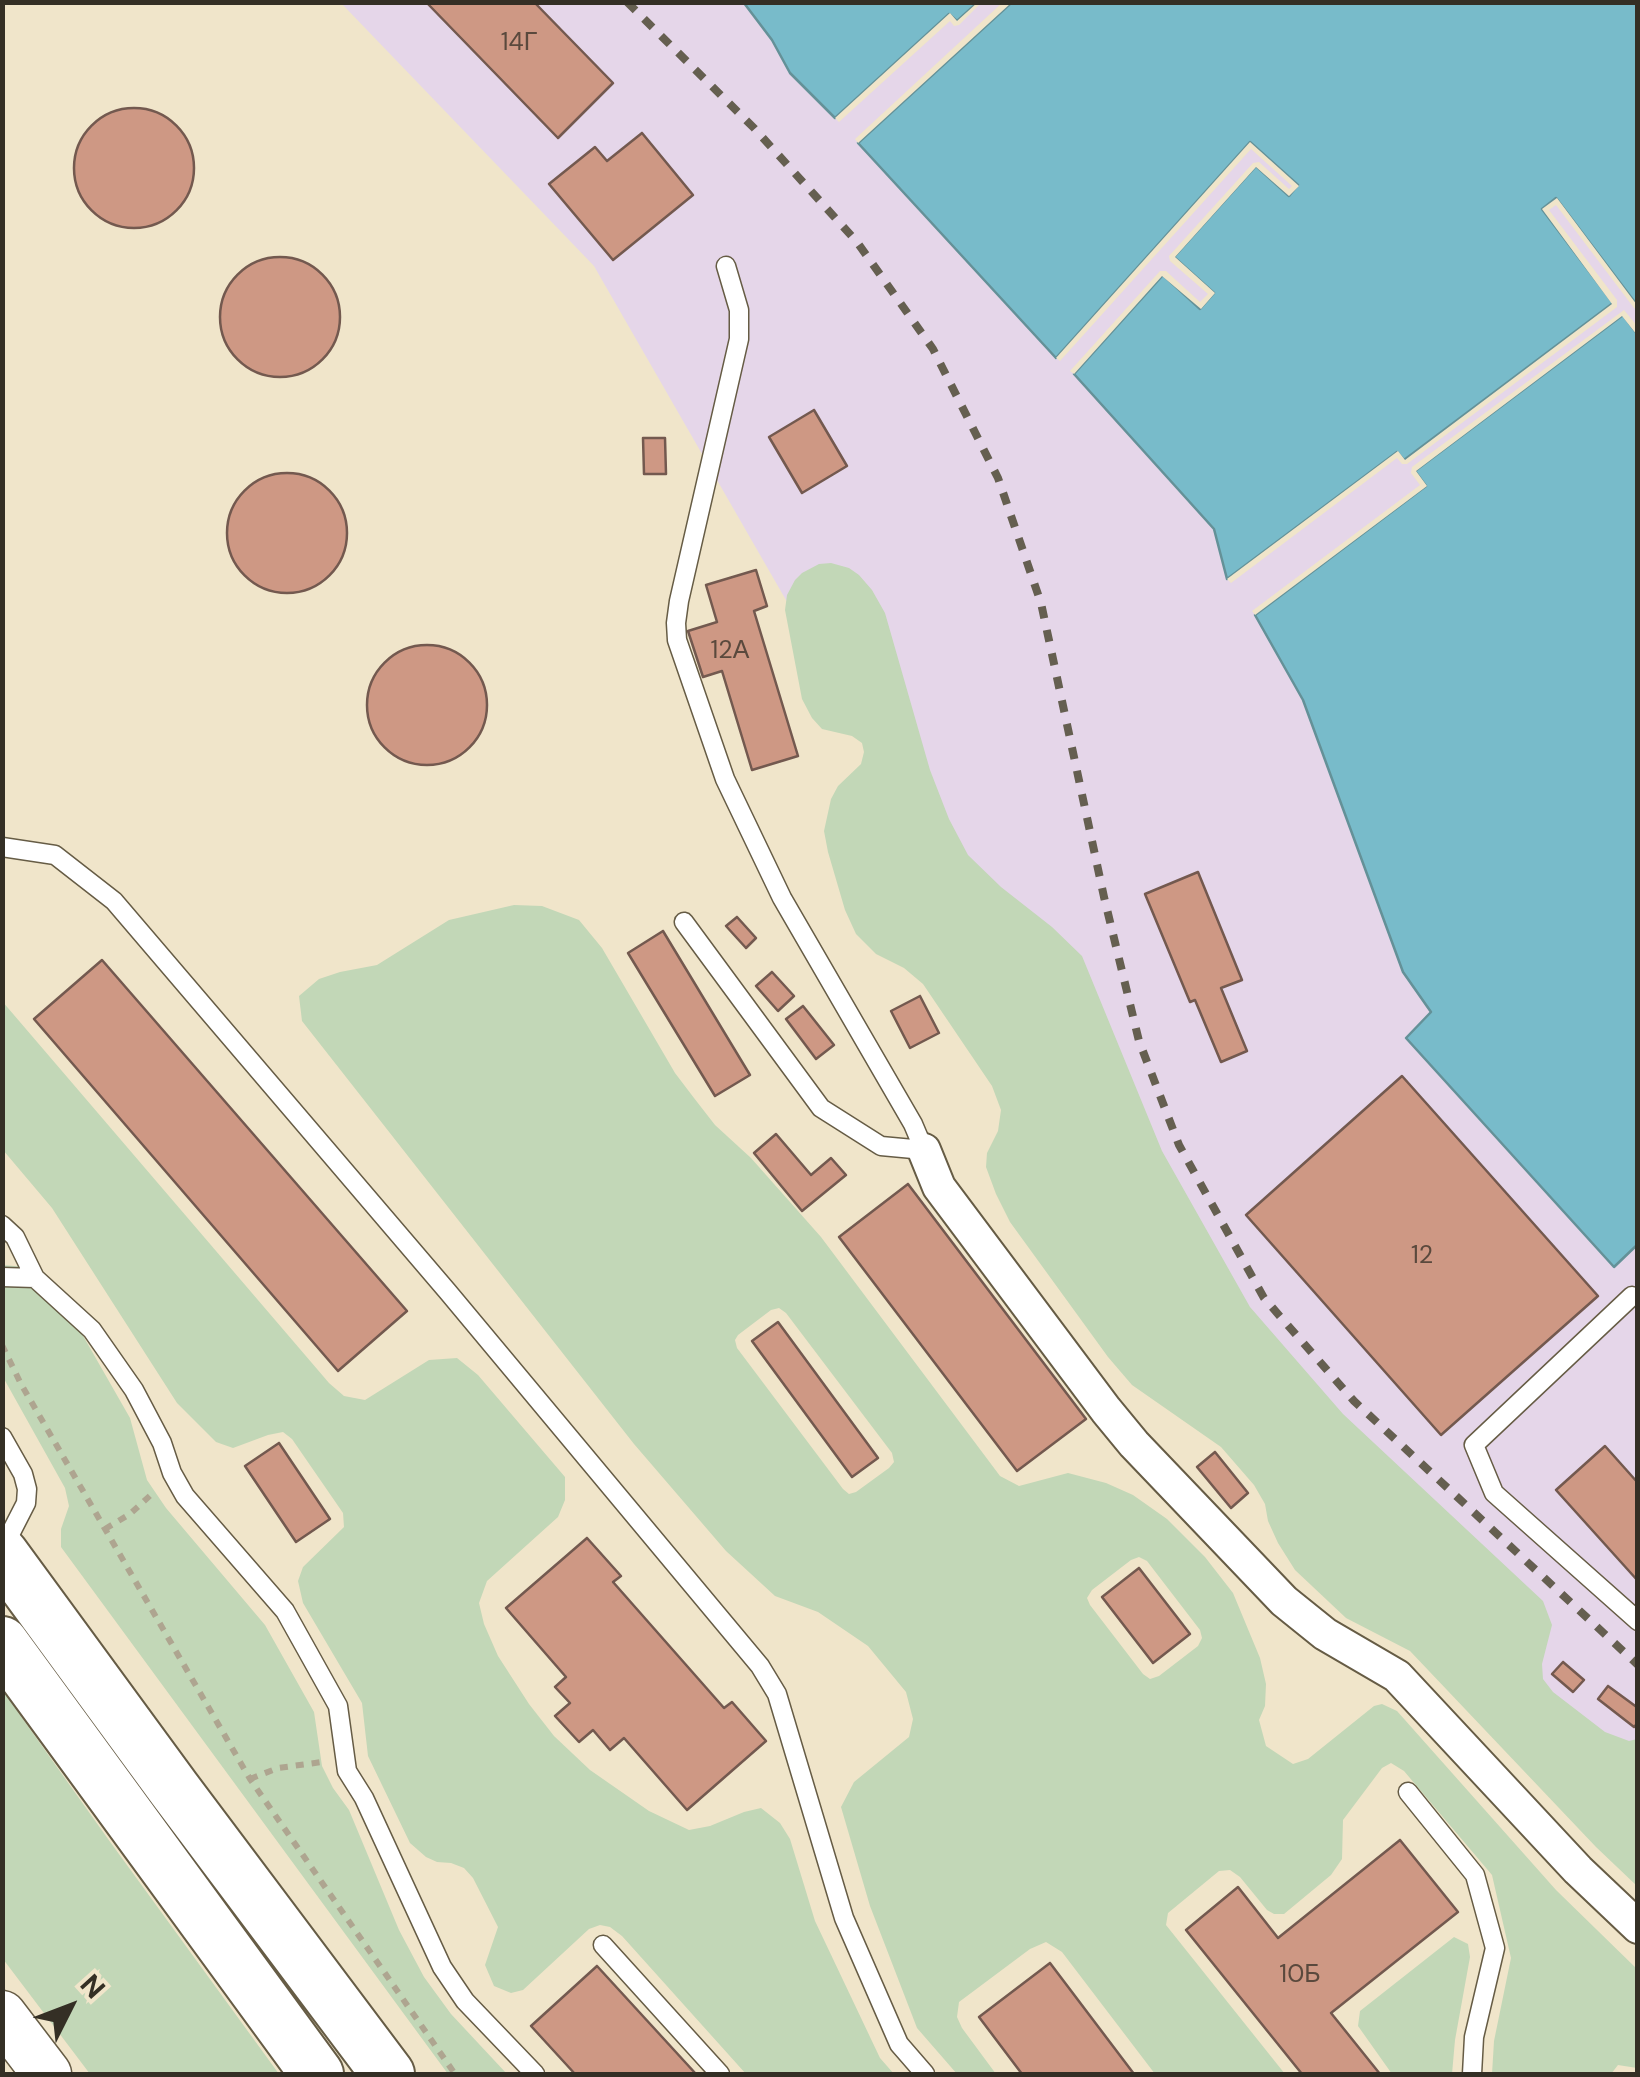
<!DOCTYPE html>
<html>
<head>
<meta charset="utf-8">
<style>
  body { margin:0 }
  #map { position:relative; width:1640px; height:2077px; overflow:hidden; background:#f0e5ca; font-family:"DM Sans",sans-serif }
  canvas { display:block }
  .frame { position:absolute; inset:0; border:5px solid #342f25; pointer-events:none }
  .north { position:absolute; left:20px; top:1957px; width:100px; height:100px; -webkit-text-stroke:8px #f0e5ca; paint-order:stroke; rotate:48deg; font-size:28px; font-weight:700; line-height:40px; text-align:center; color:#342f25 }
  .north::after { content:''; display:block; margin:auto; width:35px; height:45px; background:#342f25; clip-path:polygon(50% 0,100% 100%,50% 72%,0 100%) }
</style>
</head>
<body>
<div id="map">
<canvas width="1640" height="2077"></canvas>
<div class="frame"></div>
<div class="north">N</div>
</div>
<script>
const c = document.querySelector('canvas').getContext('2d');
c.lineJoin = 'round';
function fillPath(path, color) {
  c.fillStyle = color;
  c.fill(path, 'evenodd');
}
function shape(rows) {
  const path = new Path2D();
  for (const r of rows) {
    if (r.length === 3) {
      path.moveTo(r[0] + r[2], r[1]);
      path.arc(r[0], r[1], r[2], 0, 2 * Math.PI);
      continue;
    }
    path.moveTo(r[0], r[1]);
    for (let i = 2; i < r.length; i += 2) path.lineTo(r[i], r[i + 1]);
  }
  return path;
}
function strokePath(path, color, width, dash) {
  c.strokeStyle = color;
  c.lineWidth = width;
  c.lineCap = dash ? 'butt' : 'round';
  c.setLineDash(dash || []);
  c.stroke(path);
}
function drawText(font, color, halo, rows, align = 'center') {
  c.font = font + ' "DM Sans",sans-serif';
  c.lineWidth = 8;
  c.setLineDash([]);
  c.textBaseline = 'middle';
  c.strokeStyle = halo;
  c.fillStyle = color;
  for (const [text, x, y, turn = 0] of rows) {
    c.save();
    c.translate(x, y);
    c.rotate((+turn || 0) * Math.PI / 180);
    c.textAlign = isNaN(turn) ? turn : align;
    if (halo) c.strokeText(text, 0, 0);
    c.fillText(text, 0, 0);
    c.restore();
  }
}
const industrial = shape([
  [341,3,744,3,772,40,790,73,950,13,957,21,977,3,1011,3,858,143,1056,357,1250,142,1299,186,1201,309,1074,374,1214,529,1542,209,1557,198,1637,305,1637,335,1623,316,1427,486,1255,615,1303,700,1403,972,1432,1012,1406,1038,1614,1266,1637,1244,1637,1824,1125,1190,594,266]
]);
const green = shape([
  [831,563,849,568,859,575,872,590,885,613,930,770,949,819,968,855,1001,887,1052,927,1082,956,1162,1151,1250,1307,1343,1414,1543,1601,1552,1625,1542,1664,1543,1679,1553,1692,1605,1732,1629,1741,1637,1739,1637,1886,1596,1847,1410,1651,1346,1618,1295,1570,1278,1543,1268,1521,1265,1504,1254,1485,1221,1447,1132,1385,1108,1357,1010,1222,996,1194,986,1167,987,1153,998,1131,1001,1110,992,1086,923,984,904,968,876,954,856,934,845,910,828,852,824,831,831,799,838,786,861,764,864,752,862,743,852,736,822,729,812,718,802,699,785,610,787,595,795,580,802,573,819,564],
  [514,905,542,906,579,920,602,948,675,1073,694,1098,715,1125,751,1158,821,1237,1000,1476,1019,1486,1068,1473,1106,1483,1133,1495,1167,1519,1205,1557,1233,1593,1260,1658,1266,1684,1265,1706,1259,1720,1266,1746,1293,1764,1308,1759,1374,1706,1382,1704,1397,1711,1556,1890,1637,1969,1637,2068,1618,2065,1611,2074,1492,2074,1494,2041,1511,1958,1492,1875,1404,1771,1391,1763,1382,1768,1343,1820,1342,1859,1331,1875,1284,1914,1274,1914,1267,1910,1240,1877,1230,1870,1219,1871,1168,1913,1166,1925,1285,2074,1155,2074,1062,1952,1046,1942,1030,1949,959,2002,957,2017,962,2028,996,2074,957,2074,917,2028,870,1906,841,1807,854,1782,909,1737,913,1719,906,1692,868,1646,818,1612,775,1596,726,1551,634,1444,302,1021,299,996,319,979,340,972,377,965,449,920],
  [779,1308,786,1313,892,1453,894,1462,889,1468,856,1492,849,1494,843,1489,737,1348,735,1340,738,1335,771,1310],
  [1139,1557,1147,1561,1200,1630,1202,1638,1198,1646,1159,1676,1150,1679,1143,1674,1090,1605,1087,1598,1092,1590,1131,1560],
  [2,1001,329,1383,344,1396,365,1400,429,1360,457,1358,478,1375,565,1477,565,1500,558,1517,487,1581,479,1603,484,1624,498,1656,529,1704,554,1736,590,1770,649,1811,689,1830,710,1826,744,1812,761,1808,780,1823,790,1839,815,1921,880,2058,894,2074,746,2074,622,1936,610,1927,600,1925,589,1929,523,1990,511,1993,494,1986,485,1965,498,1927,473,1878,464,1868,451,1863,437,1862,426,1857,410,1843,368,1756,362,1703,303,1603,298,1581,303,1567,344,1527,343,1513,292,1439,283,1432,268,1435,233,1448,216,1442,177,1403,52,1208,3,1150],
  [2,1265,38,1268,50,1278,130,1418,147,1480,166,1508,265,1625,314,1712,322,1766,333,1788,349,1810,399,1930,424,1977,451,2014,507,2074,448,2074,61,1547,61,1529,69,1506,65,1488,3,1377],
  [3,1691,108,1839,279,2074,90,2074,3,1959],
  [1454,1937,1468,1944,1470,1957,1455,2040,1452,2074,1392,2074,1358,2026,1360,2011]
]);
const water = shape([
  [744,3,977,3,957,21,949,14,835,118,790,73,772,40,744,3],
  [1011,3,1637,3,1637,305,1556,198,1542,209,1613,303,1404,460,1397,452,1227,579,1214,529,1074,374,1163,275,1200,309,1214,293,1174,257,1256,166,1289,196,1298,185,1250,142,1056,358,858,143,1011,3],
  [1623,315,1638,335,1638,1244,1614,1267,1406,1038,1431,1012,1403,972,1303,700,1255,615,1426,486,1415,471,1623,315]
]);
const pier = shape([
  [982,2,959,25,954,26,950,21,839,122,835,118,950,13,957,21,977,3],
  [1003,2,1011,3,858,143,855,139],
  [1250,142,1299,186,1289,196,1256,167,1175,257,1215,293,1201,309,1162,276,1074,374,1070,371,1160,271,1166,271,1200,302,1208,294,1170,261,1169,256,1253,163,1259,162,1289,189,1292,186,1251,149,1060,361,1056,358],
  [1557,198,1637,305,1638,310,1634,308,1556,205,1549,210,1617,300,1617,307,1407,464,1402,464,1397,458,1231,583,1227,579,1398,451,1405,460,1612,304,1542,209],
  [1624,310,1638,327,1637,335,1622,316,1416,471,1427,486,1255,615,1252,611,1420,485,1411,473,1412,467]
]);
const building = shape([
  [426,2,534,2,613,83,558,138,426,2],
  [134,168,60],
  [642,133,693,195,613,260,549,184,595,147,607,161,642,133],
  [280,317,60],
  [814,410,847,466,802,493,769,437,814,410],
  [643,438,665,438,666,474,644,474,643,438],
  [287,533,60],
  [756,570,767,606,754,611,798,756,752,770,722,671,703,677,688,631,717,622,706,585,756,570],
  [427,705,60],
  [1198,872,1242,980,1221,988,1247,1051,1221,1062,1195,1000,1190,1002,1145,894,1198,872],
  [737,917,756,938,746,948,726,926,737,917],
  [663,931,750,1075,715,1096,628,953,663,931],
  [102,960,407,1311,338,1371,34,1019,102,960],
  [772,972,794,996,778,1011,756,986,772,972],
  [920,996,939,1033,910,1048,891,1011,920,996],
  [803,1006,834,1045,816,1059,786,1019,803,1006],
  [1402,1076,1598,1296,1441,1435,1246,1215,1402,1076],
  [776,1134,811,1175,831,1158,846,1175,802,1211,754,1153,776,1134],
  [908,1184,1086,1419,1017,1471,839,1237,908,1184],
  [778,1322,878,1458,852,1477,752,1341,778,1322],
  [279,1443,330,1519,296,1542,245,1466,279,1443],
  [1605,1446,1638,1483,1638,1581,1556,1490,1605,1446],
  [1215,1452,1248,1493,1231,1508,1197,1467,1215,1452],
  [587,1538,621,1576,613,1582,724,1708,732,1702,766,1741,687,1810,624,1738,610,1750,593,1730,579,1742,555,1716,570,1703,555,1687,566,1677,506,1608,587,1538],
  [1139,1568,1190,1634,1153,1663,1102,1597,1139,1568],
  [1563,1662,1584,1680,1573,1692,1552,1674,1563,1662],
  [1608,1686,1638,1708,1638,1723,1634,1727,1598,1699,1608,1686],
  [1400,1840,1458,1912,1331,2013,1380,2074,1302,2074,1186,1930,1238,1887,1278,1938,1400,1840],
  [1050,1963,1134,2074,1022,2074,979,2017,1050,1963],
  [597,1966,696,2074,575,2074,531,2026,597,1966]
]);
const path = shape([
  [2,1345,21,1384,250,1779,455,2074],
  [105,1529,130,1514,154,1492],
  [250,1779,278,1768,322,1762]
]);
const service = shape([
  [2,847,55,855,114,901,448,1292,760,1666,777,1694,844,1918,899,2044,925,2074],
  [684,922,821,1108,881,1146,924,1150,913,1124,782,898,725,779,677,640,676,623,679,601,739,339,739,310,726,266],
  [2,1225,15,1237,35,1278,92,1330,134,1390,162,1443,172,1473,185,1496,285,1611,338,1706,347,1771,364,1798,442,1967,465,2001,535,2074],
  [2,1277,35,1278],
  [1632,1296,1474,1445,1494,1493,1638,1621],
  [2,1437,23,1474,27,1489,26,1503,3,1548],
  [1408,1792,1475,1875,1495,1948,1474,2037,1472,2074],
  [603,1945,720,2074]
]);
const minor = shape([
  [924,1150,939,1187,1106,1410,1134,1444,1284,1601,1325,1634,1397,1676,1578,1870,1638,1927]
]);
const secondary = shape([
  [2,2015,47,2074]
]);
const primary = shape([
  [2,1554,174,1789,388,2074],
  [2,1643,317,2074]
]);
const rail = shape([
  [627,2,754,128,857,242,933,349,998,478,1041,603,1104,897,1139,1041,1179,1145,1264,1298,1354,1401,1638,1665]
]);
const numberNames = [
  ["14Г",519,43],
  ["12А",730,651],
  ["12",1422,1256],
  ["10Б",1300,1975]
];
fillPath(industrial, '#e5d6e9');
fillPath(green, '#c2d7b7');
fillPath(water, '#78bbca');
strokePath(water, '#649198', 2.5);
fillPath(pier, '#f0e5ca');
fillPath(building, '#ce9884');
strokePath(building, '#73594f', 2.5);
strokePath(service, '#665c45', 21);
strokePath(minor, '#665c45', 36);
strokePath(secondary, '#665c45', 51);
strokePath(primary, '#665c45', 56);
strokePath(path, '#aea590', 6, [8, 8]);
strokePath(service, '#fff', 18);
strokePath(minor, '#fff', 32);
strokePath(secondary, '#fff', 48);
strokePath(primary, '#fff', 52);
strokePath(rail, '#655f50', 8, [12, 12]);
drawText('25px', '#5a493d', null, numberNames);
</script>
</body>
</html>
